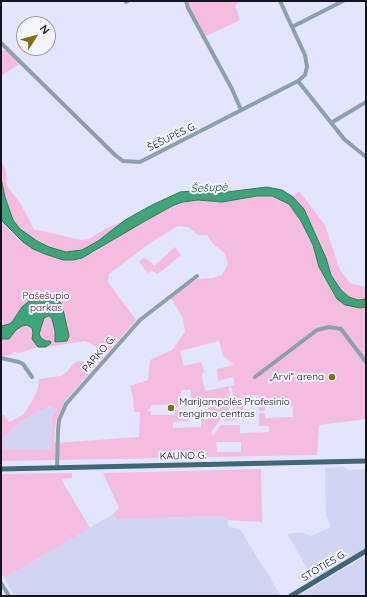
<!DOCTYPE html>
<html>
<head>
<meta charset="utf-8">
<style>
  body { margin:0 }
  #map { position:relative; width:367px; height:597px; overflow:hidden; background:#e3e5ff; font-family:Quicksand,sans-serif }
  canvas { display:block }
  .frame { position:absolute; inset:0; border:2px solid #131322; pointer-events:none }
  .north { position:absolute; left:16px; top:16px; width:40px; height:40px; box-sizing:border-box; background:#f3f4fc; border:1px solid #999aa5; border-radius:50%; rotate:53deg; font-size:11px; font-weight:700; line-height:16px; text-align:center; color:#131322 }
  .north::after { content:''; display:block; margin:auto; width:14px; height:18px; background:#7d7112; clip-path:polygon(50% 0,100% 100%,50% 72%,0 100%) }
</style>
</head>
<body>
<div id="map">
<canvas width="367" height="597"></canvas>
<div class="frame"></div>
<div class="north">N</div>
</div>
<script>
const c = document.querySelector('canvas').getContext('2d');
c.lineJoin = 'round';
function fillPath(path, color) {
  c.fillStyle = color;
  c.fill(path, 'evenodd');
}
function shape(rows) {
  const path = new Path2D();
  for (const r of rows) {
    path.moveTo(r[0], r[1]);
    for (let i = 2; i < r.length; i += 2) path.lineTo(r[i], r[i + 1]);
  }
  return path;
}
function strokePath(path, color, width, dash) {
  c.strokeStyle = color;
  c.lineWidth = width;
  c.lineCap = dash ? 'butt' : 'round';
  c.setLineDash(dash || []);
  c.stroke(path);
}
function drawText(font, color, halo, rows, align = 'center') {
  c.font = font + ' Quicksand,sans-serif';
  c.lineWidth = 4;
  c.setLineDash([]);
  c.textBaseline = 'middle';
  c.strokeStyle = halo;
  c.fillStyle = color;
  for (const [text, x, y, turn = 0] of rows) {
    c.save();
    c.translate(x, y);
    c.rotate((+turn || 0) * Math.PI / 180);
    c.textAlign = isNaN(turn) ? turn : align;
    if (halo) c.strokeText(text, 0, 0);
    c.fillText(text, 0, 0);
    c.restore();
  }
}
const built = shape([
  [50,406,57,408,52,416,51,450,3,449,4,436,23,420],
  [344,467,348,470,366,469,366,548,339,567,315,582,287,534,302,532,311,536,331,527,326,515,325,468],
  [113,514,117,519,222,516,227,520,229,527,240,529,281,596,14,596,4,578],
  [366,555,366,596,298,596,365,556]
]);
const green = shape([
  [185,1,243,1,235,5,240,20,204,37],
  [7,48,21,63,1,76,1,52],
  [1,160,6,170,7,186,20,203,34,229,81,240,89,239,105,229,125,220,98,241,82,250,66,252,49,247,37,241,20,229,13,220,5,197,1,178],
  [299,191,325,225,340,270,350,283,366,287,366,299,358,300,349,297,341,290,331,275,326,258,304,209,293,197],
  [257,196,272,196,289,204,301,221,313,245,319,267,337,299,360,308,366,307,366,419,319,425,317,455,1,461,1,415,4,415,9,422,23,415,33,400,38,388,39,379,60,376,67,372,72,365,78,361,88,362,102,350,85,341,42,348,38,347,20,353,15,352,10,355,1,356,1,219,9,230,23,242,45,254,93,253,125,232,174,205,183,202,198,200,222,202],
  [178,226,188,227,198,235,207,235,214,245,225,253,228,264,222,275,212,278,197,279,171,298,183,318,185,332,172,350,150,360,148,380,130,386,133,397,134,412,140,412,139,437,54,443,55,427,57,418,65,401,136,320,108,282,109,274,153,241],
  [219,341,223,356,234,365,217,369,218,381,233,377,235,385,231,386,237,410,233,409,224,421,239,420,239,415,243,413,243,395,258,395,259,411,265,411,265,407,293,406,293,417,265,418,265,413,259,413,259,426,269,426,269,432,241,433,240,434,240,425,221,425,213,436,211,432,231,406,229,386,206,391,203,383,202,373,204,372,201,362,184,366,180,351],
  [181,390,191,390,191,404,196,404,196,401,207,401,208,409,207,413,201,417,201,427,173,428,173,422,188,421,188,415,182,415,182,410,175,410,175,415,151,415,151,411,148,411,148,409,150,409,151,405,175,404,176,407,182,407],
  [50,406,57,409,52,416,51,450,3,449,4,436,23,420],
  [216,442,241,442,241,452,217,452],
  [175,247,181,255,158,274,152,271,148,273,139,262,144,258,151,262,154,266],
  [261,469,262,522,227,520,222,516,117,519,113,514,119,508,103,473],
  [72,473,72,478,61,479,90,528,4,578,1,573,1,474]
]);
const water = shape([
  [1,178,5,197,13,220,20,229,37,241,49,247,66,252,82,250,98,241,125,220,152,205,180,192,193,191,219,193,267,187,282,190,293,197,304,209,326,258,331,275,341,290,349,297,358,300,366,299,366,307,360,308,345,305,337,299,319,267,313,245,301,221,289,204,272,196,257,196,222,202,198,200,183,202,174,205,145,221,82,258,73,260,63,260,45,254,33,249,23,242,3,222,1,219,1,178],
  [41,297,55,299,60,302,62,305,69,336,67,341,55,342,55,331,52,319,50,316,48,316,44,318,39,334,41,338,46,341,50,341,51,343,46,347,38,347,32,339,33,333,32,328,27,325,22,326,16,330,9,339,1,339,1,326,9,324,12,322,22,307,29,301,41,297]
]);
const minor = shape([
  [186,1,188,8,232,89,241,110],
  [126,2,128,1],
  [292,27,343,1],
  [1,43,115,155,123,161,140,162,298,81,305,75,307,67,305,55,280,1],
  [298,81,344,139,366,157],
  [331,123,366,102],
  [1,358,19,362,23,364,32,377],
  [255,377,317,330,329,327,341,329,366,362],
  [57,468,58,431,59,420,66,404,140,320,197,276],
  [1,583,9,596]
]);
const major = shape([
  [1,469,366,461],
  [291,596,366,551]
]);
const markers = [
  [332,377,4,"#7d7112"],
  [171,408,4,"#7d7112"]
];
const streetNames = [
  ["ŠEŠUPĖS G.",172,137,-26],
  ["PARKO G.",99,354,-49],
  ["KAUNO G.",183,456,-1],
  ["STOTIES G.",324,566,-31]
];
const parkNames = [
  ["Pašešupio",46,296],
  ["parkas",46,308]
];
const poiNames = [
  ["„Arvi“ arena",324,377],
  ["Marijampolės Profesinio",179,402,"left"],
  ["rengimo centras",179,414,"left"]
];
const waterNames = [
  ["Šešupė",209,188,-3]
];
fillPath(built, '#d2d5f2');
fillPath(green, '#f4bcde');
fillPath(water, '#40a479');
strokePath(water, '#32785f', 1);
strokePath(minor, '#8ca1a9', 4);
strokePath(major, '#3f6775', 5);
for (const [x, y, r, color] of markers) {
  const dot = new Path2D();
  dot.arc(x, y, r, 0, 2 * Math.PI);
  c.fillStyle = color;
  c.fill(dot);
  strokePath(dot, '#f3f4fc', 1.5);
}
drawText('10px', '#131322', '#f3f4fc', streetNames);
drawText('10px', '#51143f', '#f3f4fc', parkNames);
drawText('10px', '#131322', '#f3f4fc', poiNames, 'right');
drawText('italic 11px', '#184e37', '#f3f4fc', waterNames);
</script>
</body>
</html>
